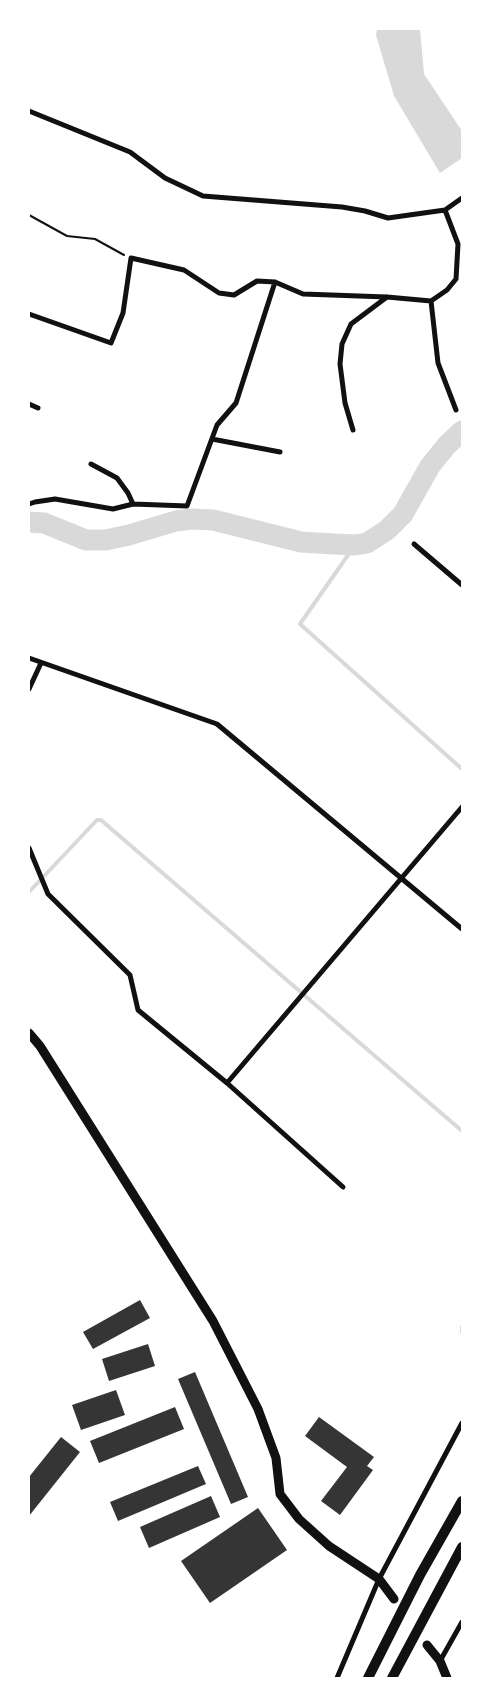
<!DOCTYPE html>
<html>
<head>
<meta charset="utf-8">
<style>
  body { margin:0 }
  #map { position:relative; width:491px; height:1707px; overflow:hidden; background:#fff; font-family:"Varela Round",sans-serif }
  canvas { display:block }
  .frame { position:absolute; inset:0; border:30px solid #fff; pointer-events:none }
</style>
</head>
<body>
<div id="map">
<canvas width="491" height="1707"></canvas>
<div class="frame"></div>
</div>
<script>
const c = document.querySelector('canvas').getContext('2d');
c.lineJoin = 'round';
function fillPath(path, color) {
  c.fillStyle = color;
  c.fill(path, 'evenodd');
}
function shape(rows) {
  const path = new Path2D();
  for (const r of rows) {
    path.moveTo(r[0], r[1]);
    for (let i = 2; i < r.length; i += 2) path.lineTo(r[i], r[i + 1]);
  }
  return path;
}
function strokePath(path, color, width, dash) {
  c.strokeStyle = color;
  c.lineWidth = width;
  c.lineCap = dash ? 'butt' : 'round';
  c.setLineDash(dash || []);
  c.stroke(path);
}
const water = shape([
  [377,29,420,29,424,74,462,131,462,158,440,173,394,96,376,35]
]);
const stream = shape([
  [355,545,300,624,462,769],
  [29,892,97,820,101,820,462,1131],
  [462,1327,462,1332]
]);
const river = shape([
  [29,522,44,523,86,540,106,540,129,535,176,521,192,519,213,520,301,542,334,544,355,545,367,543,387,530,403,514,430,466,447,445,462,431]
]);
const building = shape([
  [140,1300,150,1318,93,1349,83,1332],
  [148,1344,155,1366,109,1381,102,1359],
  [195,1372,248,1497,231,1504,178,1379],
  [116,1390,125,1415,81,1430,72,1405],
  [175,1407,184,1429,99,1463,90,1441],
  [319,1417,374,1457,367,1466,373,1470,340,1515,321,1501,347,1467,305,1436],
  [61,1437,80,1452,29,1516,29,1477],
  [198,1466,206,1484,118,1521,110,1502],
  [211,1496,220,1517,149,1548,140,1527],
  [258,1508,287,1550,210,1603,181,1561]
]);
const path = shape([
  [29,215,67,236,95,239,124,255]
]);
const minor = shape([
  [29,111,130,152,165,178,203,196,342,207,365,211,388,218,445,210,462,198],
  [431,301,438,363,456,410],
  [29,314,111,343,123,313,131,258,184,270,219,293,234,295,257,281,275,282,303,294,387,297,431,301,447,290,456,279,458,244,445,210],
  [29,404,38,408],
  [353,430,345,403,340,364,342,344,351,324,387,297],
  [212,439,280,452],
  [91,464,117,478,128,493,133,504,187,506,217,425,236,403,275,282],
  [29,504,35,502,55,499,113,509,133,504],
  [414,544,462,585],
  [29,658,217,724,462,929],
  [29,689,41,663],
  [29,848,48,894,130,975,138,1010,227,1083,343,1187],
  [227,1083,462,807],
  [440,1661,462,1622],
  [337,1678,379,1579,462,1423]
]);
const primary = shape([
  [29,1033,40,1046,213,1321,258,1409,276,1458,280,1494,299,1519,329,1546,379,1579,394,1599],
  [427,1645,440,1661,447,1678]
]);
const motorway = shape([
  [368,1678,420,1575,462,1501],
  [392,1678,462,1547]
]);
fillPath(water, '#d9d9d9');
strokePath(stream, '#d9d9d9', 4);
strokePath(river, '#d9d9d9', 21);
fillPath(building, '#353535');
strokePath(path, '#111', 2);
strokePath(minor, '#111', 5);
strokePath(primary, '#111', 9);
strokePath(motorway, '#111', 10);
</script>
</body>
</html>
